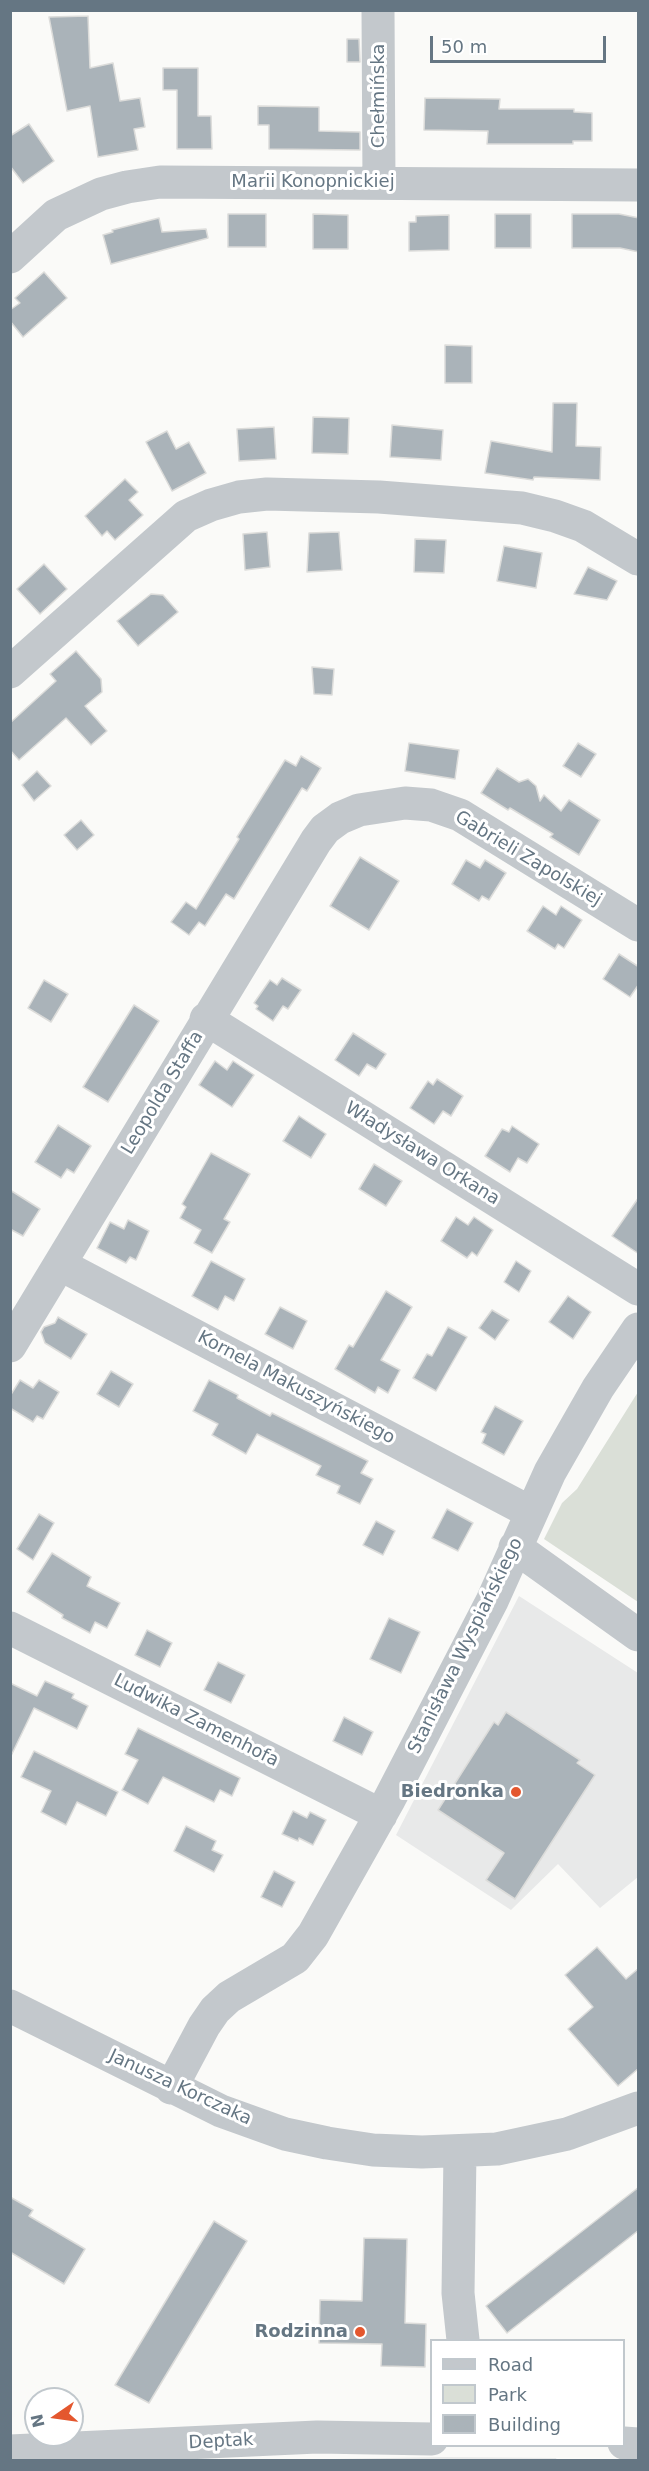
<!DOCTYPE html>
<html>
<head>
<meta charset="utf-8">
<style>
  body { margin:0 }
  #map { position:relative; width:649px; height:2471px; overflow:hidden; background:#fafaf8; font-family:"DejaVu Sans",sans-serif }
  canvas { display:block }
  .frame { position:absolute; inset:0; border:12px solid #657683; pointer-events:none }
  .legend { position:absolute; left:430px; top:2339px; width:195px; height:108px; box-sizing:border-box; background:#fff; border:2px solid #c1c8cd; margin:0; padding:8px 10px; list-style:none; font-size:18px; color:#657683 }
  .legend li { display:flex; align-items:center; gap:12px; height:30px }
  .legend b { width:30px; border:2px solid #c1c8cd }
  .north { position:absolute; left:24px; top:2387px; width:60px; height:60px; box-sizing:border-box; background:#fff; border:2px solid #c1c8cd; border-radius:50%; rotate:257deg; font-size:16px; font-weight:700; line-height:24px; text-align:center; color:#657683 }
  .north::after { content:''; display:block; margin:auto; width:21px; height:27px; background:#e4572e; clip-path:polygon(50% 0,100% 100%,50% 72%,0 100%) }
  .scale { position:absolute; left:430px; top:36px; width:176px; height:27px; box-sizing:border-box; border:3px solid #657683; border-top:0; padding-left:8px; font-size:18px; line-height:21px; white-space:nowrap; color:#657683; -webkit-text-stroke:4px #fff; paint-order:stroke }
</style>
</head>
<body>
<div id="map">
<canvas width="649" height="2471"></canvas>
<div class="frame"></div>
<ul class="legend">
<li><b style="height:8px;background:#c3c8cc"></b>Road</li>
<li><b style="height:16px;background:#dadfd7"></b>Park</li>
<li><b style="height:16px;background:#aab3b9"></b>Building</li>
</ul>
<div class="north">N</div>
<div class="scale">50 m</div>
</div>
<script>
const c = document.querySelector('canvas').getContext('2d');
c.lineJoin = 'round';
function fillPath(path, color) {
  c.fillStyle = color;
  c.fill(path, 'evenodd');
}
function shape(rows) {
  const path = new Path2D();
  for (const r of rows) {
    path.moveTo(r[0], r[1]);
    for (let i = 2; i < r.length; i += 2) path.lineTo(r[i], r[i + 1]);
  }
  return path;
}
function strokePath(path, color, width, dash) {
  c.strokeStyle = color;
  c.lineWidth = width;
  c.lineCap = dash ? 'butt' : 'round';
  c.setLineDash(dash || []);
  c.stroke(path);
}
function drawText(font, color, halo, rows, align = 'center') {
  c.font = font + ' "DejaVu Sans",sans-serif';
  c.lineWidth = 6;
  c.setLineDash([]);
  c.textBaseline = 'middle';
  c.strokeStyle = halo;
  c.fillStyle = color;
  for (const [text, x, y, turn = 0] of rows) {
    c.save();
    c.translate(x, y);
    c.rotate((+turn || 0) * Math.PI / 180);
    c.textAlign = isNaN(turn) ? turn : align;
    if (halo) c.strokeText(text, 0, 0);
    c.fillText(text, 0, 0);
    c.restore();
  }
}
const built = shape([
  [519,1596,638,1673,638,1877,600,1908,558,1864,511,1910,396,1835],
  [443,2457,556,2458,557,2460,279,2460]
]);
const green = shape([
  [638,1392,638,1602,544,1539,562,1503,577,1489]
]);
const building = shape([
  [88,16,90,68,113,63,120,101,140,98,145,127,134,129,138,150,98,157,90,106,67,111,49,17,88,16],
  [347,39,359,39,360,62,347,62,347,39],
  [163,68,198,68,198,116,211,116,212,149,177,149,177,90,163,90,163,68],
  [425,98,500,99,499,109,574,109,574,112,592,113,592,141,573,141,573,144,487,144,488,131,424,130,425,98],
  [258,106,319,107,319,131,360,132,360,150,269,149,269,125,258,125,258,106],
  [29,124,54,161,23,183,10,166,10,136,29,124],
  [228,214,266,214,266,247,228,247,228,214],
  [313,214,348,215,348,249,313,249,313,214],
  [495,214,531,214,531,248,495,248,495,214],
  [572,214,619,214,639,218,639,252,620,248,572,248,572,214],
  [449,215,449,250,409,251,409,222,416,222,416,216,449,215],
  [159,218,162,232,206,229,208,238,111,264,103,235,113,232,112,230,159,218],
  [44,272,67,298,23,337,10,321,10,310,20,303,15,298,44,272],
  [445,345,472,346,472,383,445,383,445,345],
  [553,403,577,403,576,446,601,447,600,480,534,477,533,480,485,473,491,441,552,452,553,403],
  [313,417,349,418,348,454,312,453,313,417],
  [392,425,443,430,441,460,390,457,392,425],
  [274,427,276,459,239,461,237,429,274,427],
  [167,431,176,449,189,442,206,473,172,491,146,442,167,431],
  [125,479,138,492,129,500,143,515,115,540,107,531,102,536,85,516,125,479],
  [267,532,270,567,245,570,243,534,267,532],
  [339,532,342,570,307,572,309,533,339,532],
  [415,539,446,540,444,573,414,572,415,539],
  [504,546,542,553,536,588,497,581,504,546],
  [44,564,67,589,40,614,17,589,44,564],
  [588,567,617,581,607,600,574,594,588,567],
  [151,594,163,595,178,612,138,646,117,621,151,594],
  [76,651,101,679,102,692,85,706,107,731,91,745,66,718,19,760,10,750,10,723,56,681,50,674,76,651],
  [312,667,334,669,332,695,314,694,312,667],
  [409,743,459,750,455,779,405,771,409,743],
  [578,743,596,754,581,777,563,766,578,743],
  [301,756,321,768,307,791,302,788,234,899,226,894,205,926,199,922,189,935,171,922,186,902,196,909,239,839,237,837,285,760,296,766,301,756],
  [497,768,519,782,528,779,536,786,540,801,544,795,561,811,569,800,600,820,579,855,550,837,553,834,510,808,508,810,481,793,497,768],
  [37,771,51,786,34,801,22,785,37,771],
  [81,820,94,835,77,850,64,835,81,820],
  [360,857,399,881,369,930,330,906,360,857],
  [466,860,480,868,485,860,506,873,489,900,482,896,479,901,452,884,466,860],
  [543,906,556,915,561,906,582,920,564,948,558,944,555,949,527,931,543,906],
  [619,954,639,967,639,984,630,997,603,979,619,954],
  [282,978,301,990,288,1009,283,1006,273,1021,256,1009,258,1006,254,1003,270,980,277,985,282,978],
  [44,980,68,994,51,1022,28,1008,44,980],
  [134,1005,159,1021,108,1102,83,1087,134,1005],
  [353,1033,386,1054,376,1069,367,1064,359,1076,335,1060,353,1033],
  [215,1061,227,1070,233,1061,254,1075,232,1107,199,1085,215,1061],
  [437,1079,463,1096,451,1116,443,1111,434,1124,410,1108,428,1081,433,1085,437,1079],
  [299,1116,326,1134,311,1158,283,1141,299,1116],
  [58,1125,91,1146,74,1173,67,1169,61,1178,35,1162,58,1125],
  [512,1126,539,1144,527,1163,518,1158,510,1172,485,1156,502,1129,509,1132,512,1126],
  [211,1153,250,1174,224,1219,230,1222,212,1253,194,1243,201,1230,180,1218,186,1207,182,1204,211,1153],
  [374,1164,402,1181,386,1206,359,1189,374,1164],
  [10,1190,40,1209,23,1236,10,1229,10,1190],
  [639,1197,639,1254,612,1236,639,1197],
  [456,1217,468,1225,474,1217,493,1230,477,1256,472,1252,467,1258,441,1241,456,1217],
  [128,1220,149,1231,136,1260,130,1257,126,1263,97,1248,110,1222,124,1229,128,1220],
  [211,1261,245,1279,234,1301,225,1296,218,1310,192,1296,211,1261],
  [516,1261,531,1271,519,1292,504,1282,516,1261],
  [386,1291,412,1307,381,1360,400,1370,388,1393,378,1387,375,1393,335,1369,349,1345,353,1347,386,1291],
  [568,1296,591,1312,573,1339,549,1322,568,1296],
  [280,1307,307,1321,293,1349,265,1334,280,1307],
  [492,1310,509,1320,495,1340,479,1328,492,1310],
  [58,1317,87,1334,71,1359,45,1343,41,1332,44,1327,55,1323,58,1317],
  [448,1327,467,1337,436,1391,413,1378,427,1354,432,1356,448,1327],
  [111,1371,133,1384,119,1407,97,1394,111,1371],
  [20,1380,33,1388,39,1380,59,1392,43,1419,37,1416,33,1422,10,1408,10,1396,20,1380],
  [209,1380,238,1395,237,1398,270,1416,272,1413,368,1461,361,1473,373,1479,360,1504,337,1493,340,1486,316,1475,321,1466,257,1434,246,1454,212,1435,218,1424,193,1411,209,1380],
  [495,1406,523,1421,504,1455,482,1443,486,1434,481,1432,495,1406],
  [447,1509,473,1523,458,1551,432,1538,447,1509],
  [39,1514,54,1523,33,1560,17,1549,39,1514],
  [376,1521,395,1531,383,1555,363,1545,376,1521],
  [52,1553,91,1577,87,1586,120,1603,107,1628,95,1622,90,1633,62,1618,63,1615,27,1592,52,1553],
  [389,1618,420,1632,401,1673,370,1659,389,1618],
  [147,1630,172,1643,160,1667,135,1655,147,1630],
  [218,1662,245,1675,231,1703,204,1690,218,1662],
  [45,1681,74,1694,72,1698,88,1706,77,1729,34,1708,10,1758,10,1683,37,1696,45,1681],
  [506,1712,580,1760,577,1763,595,1775,515,1899,486,1880,504,1853,438,1810,494,1722,498,1725,506,1712],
  [344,1717,373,1732,362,1755,333,1741,344,1717],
  [138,1728,240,1778,232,1796,220,1790,214,1802,163,1777,148,1804,122,1790,138,1760,125,1754,138,1728],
  [34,1751,118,1792,106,1816,77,1802,66,1825,41,1812,51,1791,21,1777,34,1751],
  [293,1811,307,1818,310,1812,326,1820,313,1845,299,1838,298,1841,282,1834,293,1811],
  [186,1826,216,1841,212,1850,223,1855,214,1872,174,1851,186,1826],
  [274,1871,295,1882,282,1907,261,1897,274,1871],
  [597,1947,626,1979,639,1968,639,2068,618,2086,568,2029,593,2007,565,1975,597,1947],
  [639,2187,639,2230,507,2333,486,2306,639,2187],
  [10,2197,33,2210,29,2216,85,2249,64,2284,10,2252,10,2197],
  [214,2221,247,2241,149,2403,115,2385,214,2221],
  [364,2238,407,2239,405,2323,426,2324,425,2367,381,2366,382,2344,319,2343,320,2300,362,2301,364,2238]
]);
const minor = shape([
  [378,10,379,182],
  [10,257,56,215,101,194,127,187,160,182,638,185],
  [10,672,186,516,211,505,239,497,267,494,379,497,522,508,555,516,583,526,638,559],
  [206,1019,638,1289],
  [61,1265,530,1512],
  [10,1346,316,841,325,829,340,818,359,810,405,803,431,805,460,815,638,925],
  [515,1547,638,1635],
  [10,1628,381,1815],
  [10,2006,221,2111,285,2134,327,2143,373,2150,422,2152,497,2149,567,2134,638,2108],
  [171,2088,204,2026,215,2010,229,1997,295,1958,313,1935,389,1800,492,1601,550,1472,598,1388,638,1329],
  [460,2152,458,2293,463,2340],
  [624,2443,638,2444],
  [10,2451,317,2437,432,2439]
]);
const markers = [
  [516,1792,6,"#e4572e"],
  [360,2332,6,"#e4572e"]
];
const streetNames = [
  ["Chełmińska",379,96,-90],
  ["Marii Konopnickiej",313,182],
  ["Gabrieli Zapolskiej",528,859,31],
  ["Leopolda Staffa",163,1093,-59],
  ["Władysława Orkana",422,1154,32],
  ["Kornela Makuszyńskiego",296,1388,28],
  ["Stanisława Wyspiańskiego",466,1646,-64],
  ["Ludwika Zamenhofa",196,1721,27],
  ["Janusza Korczaka",180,2088,25],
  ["Deptak",221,2442,-3]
];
const poiNames = [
  ["Biedronka",504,1792],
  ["Rodzinna",348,2332]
];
fillPath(built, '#e8e9e9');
fillPath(green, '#dadfd7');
fillPath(building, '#aab3b9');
strokePath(building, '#dcdcda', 1.5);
strokePath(minor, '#c3c8cc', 33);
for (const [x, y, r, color] of markers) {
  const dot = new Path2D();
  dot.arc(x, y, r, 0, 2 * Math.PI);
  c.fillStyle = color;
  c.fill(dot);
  strokePath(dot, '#fff', 2);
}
drawText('18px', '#657683', '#fff', streetNames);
drawText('bold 18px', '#657683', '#fff', poiNames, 'right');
</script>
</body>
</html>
